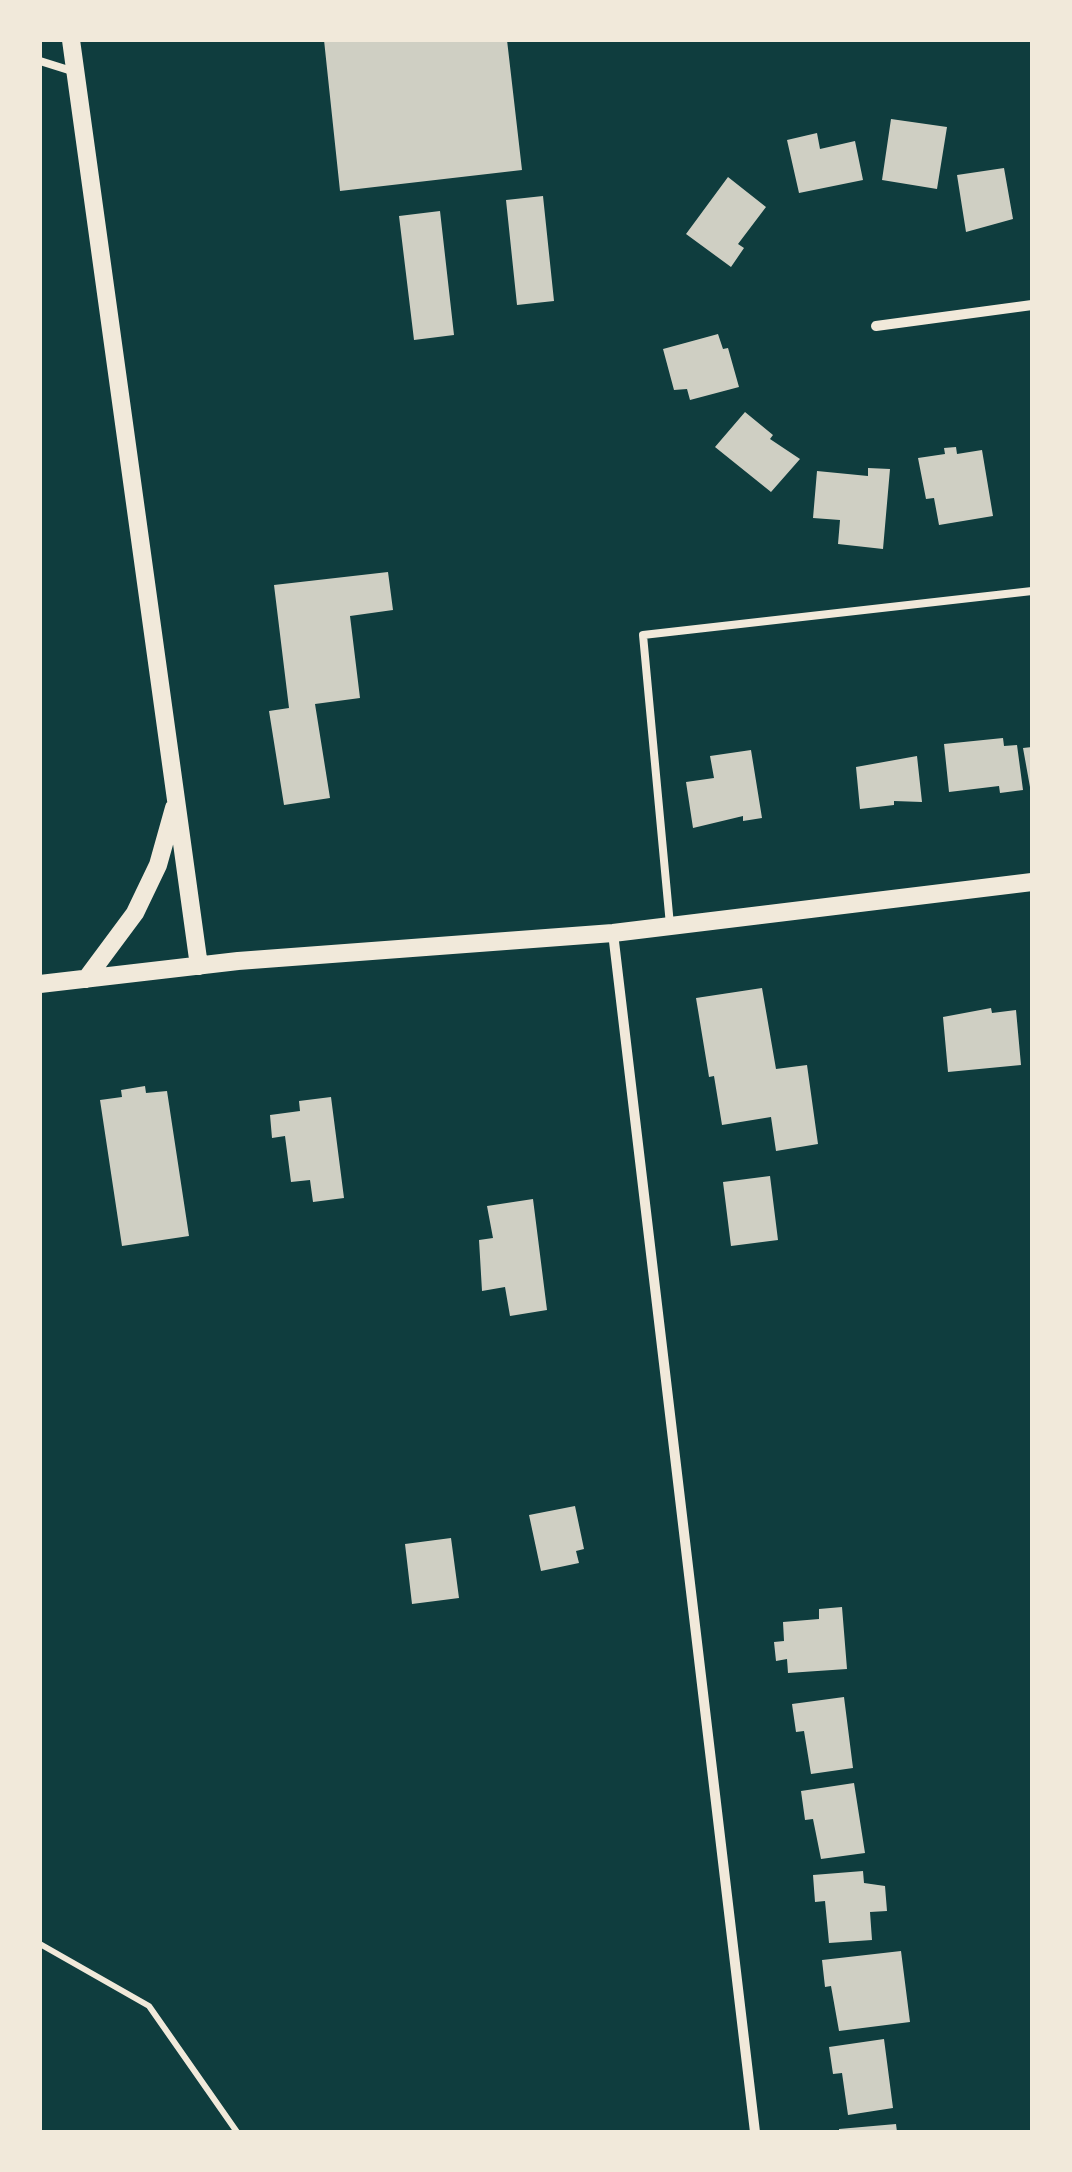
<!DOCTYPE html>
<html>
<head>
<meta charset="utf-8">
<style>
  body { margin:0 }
  #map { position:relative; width:1072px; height:2172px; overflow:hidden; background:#0f3d3e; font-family:Roboto,sans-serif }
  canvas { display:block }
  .frame { position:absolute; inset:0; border:42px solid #f1e9da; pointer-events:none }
</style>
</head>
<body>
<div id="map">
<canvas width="1072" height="2172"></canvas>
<div class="frame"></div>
</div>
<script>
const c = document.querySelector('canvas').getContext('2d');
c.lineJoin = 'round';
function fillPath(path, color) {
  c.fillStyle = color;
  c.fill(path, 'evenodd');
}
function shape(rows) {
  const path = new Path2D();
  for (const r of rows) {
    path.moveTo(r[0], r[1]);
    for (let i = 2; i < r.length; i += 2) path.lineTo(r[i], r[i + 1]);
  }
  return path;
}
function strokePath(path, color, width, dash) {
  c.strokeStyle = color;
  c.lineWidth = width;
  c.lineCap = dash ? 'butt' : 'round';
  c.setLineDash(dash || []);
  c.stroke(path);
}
const building = shape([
  [324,40,507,40,522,170,340,191],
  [891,119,947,127,937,189,882,180],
  [817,133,820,149,855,141,863,180,799,193,787,140],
  [1004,168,1013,219,966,232,957,175],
  [728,177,766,207,738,244,744,248,731,267,686,234],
  [543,196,554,301,517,305,506,200],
  [440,211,454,335,414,340,399,216],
  [718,334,723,349,728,348,739,387,690,400,687,389,674,390,663,349],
  [745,412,773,435,770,439,800,459,771,492,715,447],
  [956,447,957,454,982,450,993,516,939,525,934,498,926,499,918,458,945,454,944,448],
  [868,468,890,469,883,549,838,544,840,520,813,518,817,471,868,476],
  [388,572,393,610,350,616,360,698,315,704,330,798,284,805,269,711,289,708,274,585],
  [1003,738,1004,746,1017,745,1023,790,1000,793,999,786,949,792,944,744],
  [1032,747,1032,787,1030,787,1023,748],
  [751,750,762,818,743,821,743,816,693,828,686,782,714,778,710,756],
  [917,756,922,802,894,801,894,805,860,809,856,767],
  [762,988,776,1069,807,1065,818,1144,776,1151,771,1117,722,1125,714,1076,709,1077,696,998],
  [991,1008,992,1013,1016,1010,1021,1065,948,1072,943,1017],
  [145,1086,146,1093,167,1091,189,1236,122,1246,100,1100,122,1097,121,1090],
  [331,1097,344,1198,313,1202,310,1180,291,1182,285,1136,272,1138,270,1115,300,1111,299,1101],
  [770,1176,778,1240,731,1246,723,1182],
  [533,1199,547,1310,510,1316,505,1287,482,1291,479,1240,493,1238,487,1206],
  [575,1506,584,1549,576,1551,579,1563,541,1571,529,1515],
  [451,1538,459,1598,412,1604,405,1544],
  [842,1607,847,1669,788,1673,787,1659,776,1661,774,1642,784,1641,783,1622,819,1619,819,1609],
  [844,1697,853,1768,811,1774,804,1731,796,1732,792,1704],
  [854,1783,865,1853,821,1859,813,1819,805,1820,801,1791],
  [863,1871,864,1883,885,1886,887,1911,870,1912,872,1940,829,1943,825,1901,815,1902,813,1875],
  [901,1951,910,2022,839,2031,831,1986,825,1987,822,1960],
  [884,2039,893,2108,848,2115,842,2073,833,2074,829,2047],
  [896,2124,897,2132,839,2132,839,2129]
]);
const path = shape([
  [40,1944,149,2006,237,2132]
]);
const service = shape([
  [40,61,75,72],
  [670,925,643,635,1032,591]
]);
const minor = shape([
  [876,326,1032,305],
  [613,933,755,2132]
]);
const tertiary = shape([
  [71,40,199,966],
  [86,979,135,913,158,865,174,808],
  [40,984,238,961,613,933,1032,882]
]);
fillPath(building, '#cfcfc3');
strokePath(path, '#f1e9da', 6);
strokePath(service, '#f1e9da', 8);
strokePath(minor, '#f1e9da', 10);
strokePath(tertiary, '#f1e9da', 18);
</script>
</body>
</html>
